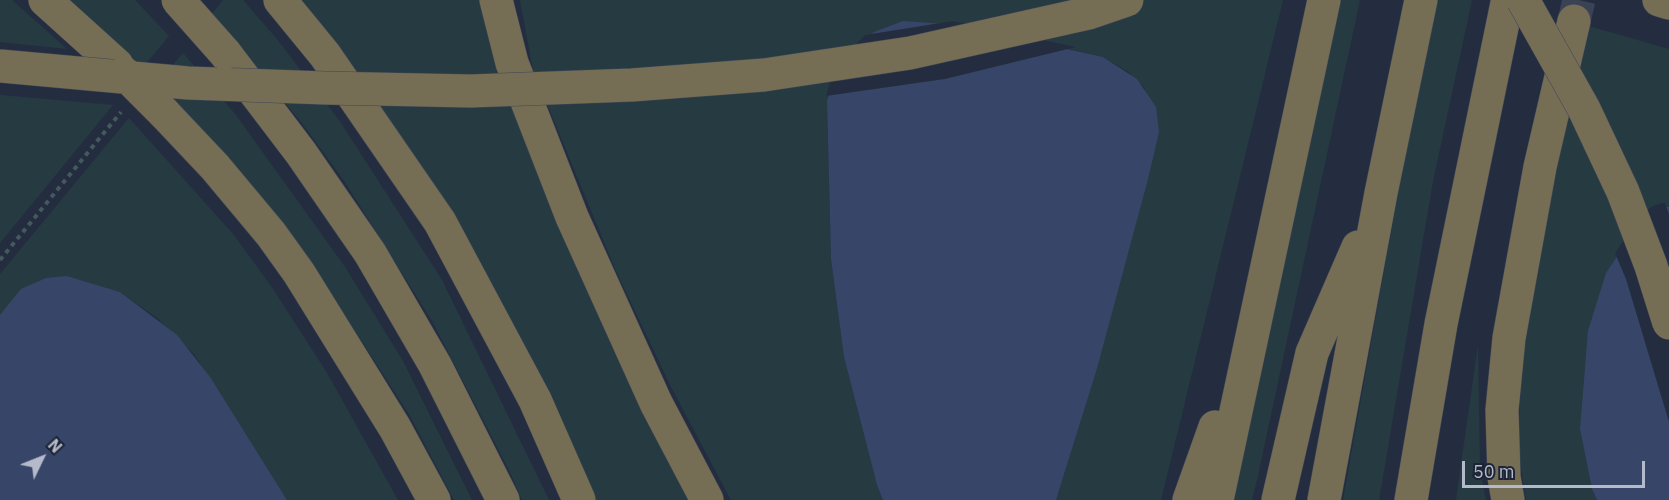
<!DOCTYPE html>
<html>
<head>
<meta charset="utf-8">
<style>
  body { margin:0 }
  #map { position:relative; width:1669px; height:500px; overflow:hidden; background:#242d40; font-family:"IBM Plex Sans",sans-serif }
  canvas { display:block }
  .north { position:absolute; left:12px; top:428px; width:60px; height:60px; -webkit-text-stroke:4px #1d2435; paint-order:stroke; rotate:47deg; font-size:16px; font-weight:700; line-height:24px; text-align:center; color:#b4baca }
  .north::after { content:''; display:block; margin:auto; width:21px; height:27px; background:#b4baca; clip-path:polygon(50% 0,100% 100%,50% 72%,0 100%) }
  .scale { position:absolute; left:1462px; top:461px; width:183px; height:27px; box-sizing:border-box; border:3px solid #b4baca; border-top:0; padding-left:8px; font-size:18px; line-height:21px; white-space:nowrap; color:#b4baca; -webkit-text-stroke:4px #1d2435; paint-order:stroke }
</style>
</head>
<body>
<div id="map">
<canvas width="1669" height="500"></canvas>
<div class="north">N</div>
<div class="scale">50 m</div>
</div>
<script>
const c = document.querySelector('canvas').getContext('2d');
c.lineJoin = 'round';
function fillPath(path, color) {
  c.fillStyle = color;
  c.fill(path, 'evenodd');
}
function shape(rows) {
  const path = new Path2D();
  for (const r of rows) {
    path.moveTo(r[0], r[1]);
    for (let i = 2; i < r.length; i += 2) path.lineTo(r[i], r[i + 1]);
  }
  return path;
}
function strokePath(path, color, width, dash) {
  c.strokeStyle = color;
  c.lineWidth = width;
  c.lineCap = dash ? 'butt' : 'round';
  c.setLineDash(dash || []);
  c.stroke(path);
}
const green = shape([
  [0,0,12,0,67,49,0,42],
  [59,0,135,0,169,36,139,72],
  [223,0,243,0,276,38,339,120,442,280,549,500,522,500,509,470,432,321,345,182,301,122,211,15],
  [292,0,482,0,690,500,587,500],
  [520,0,1283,0,1161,500,1056,500,1096,372,1145,88,1127,71,1103,57,1045,43,827,101,831,259,844,357,877,485,883,500,731,500,670,385,616,271,533,70],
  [1339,0,1360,0,1257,480,1252,500,1228,500],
  [1436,0,1472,0,1433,181,1379,500,1343,500,1413,109],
  [1585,25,1669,49,1669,207,1663,206,1580,429,1592,489,1597,500,1526,500,1518,448,1524,315],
  [183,53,236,115,345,267,403,361,472,500,454,500,410,416,319,275,158,82],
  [0,95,113,105,0,243],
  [129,118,233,234,271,286,327,373,398,500,287,500,194,354,157,318,120,292,67,276,0,315,0,274],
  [1478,345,1480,470,1486,500,1456,500]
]);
const water = shape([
  [903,21,959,25,1103,57,1137,79,1156,107,1159,132,1148,179,1096,372,1056,500,883,500,877,485,844,357,831,259,827,101,838,68,854,49,874,32],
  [1663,206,1669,207,1669,500,1597,500,1592,489,1580,429,1588,331,1606,273,1641,221],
  [67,276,120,292,177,335,210,377,287,500,0,500,0,315,21,289,46,278]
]);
const pier = shape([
  [953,21,1076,47,945,79,826,96,835,66,865,35],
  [1662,203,1665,203,1669,214,1669,422,1626,279,1615,253,1638,219,1651,207]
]);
const motorwayTunnel = shape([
  [1574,21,1579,0]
]);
const path = shape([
  [0,260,121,112]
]);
const motorway = shape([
  [45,0,117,65],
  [280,0,325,55,440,222,535,400,579,500],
  [496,0,512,63,572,217,656,403,707,500],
  [1659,0,1669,3],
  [225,53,301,153,370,253,435,365,503,500],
  [164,113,215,167,271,234,299,273,395,428,434,500],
  [1189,500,1215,427],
  [1217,500,1324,0],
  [1278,500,1312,353,1358,247],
  [1324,500,1381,193,1421,0],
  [1411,500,1441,324,1507,3],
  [1508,500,1504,477,1502,410,1509,338,1540,167,1574,21]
]);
const motorwayBridge = shape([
  [178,0,225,53],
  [1523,0,1584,109,1623,192,1651,266,1669,323],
  [0,66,188,83,325,88,471,91,632,85,764,75,910,53,1089,13,1127,0],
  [124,73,164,113]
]);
fillPath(green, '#263b41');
fillPath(water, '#374668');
fillPath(pier, '#242d40');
strokePath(motorwayTunnel, '#3a4255', 33, [33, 16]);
strokePath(motorway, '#404757', 34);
strokePath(path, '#44585e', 4, [4.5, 4.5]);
strokePath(motorway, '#766d55', 33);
strokePath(motorwayBridge, '#404757', 34, []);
strokePath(motorwayBridge, '#766d55', 33);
</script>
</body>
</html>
